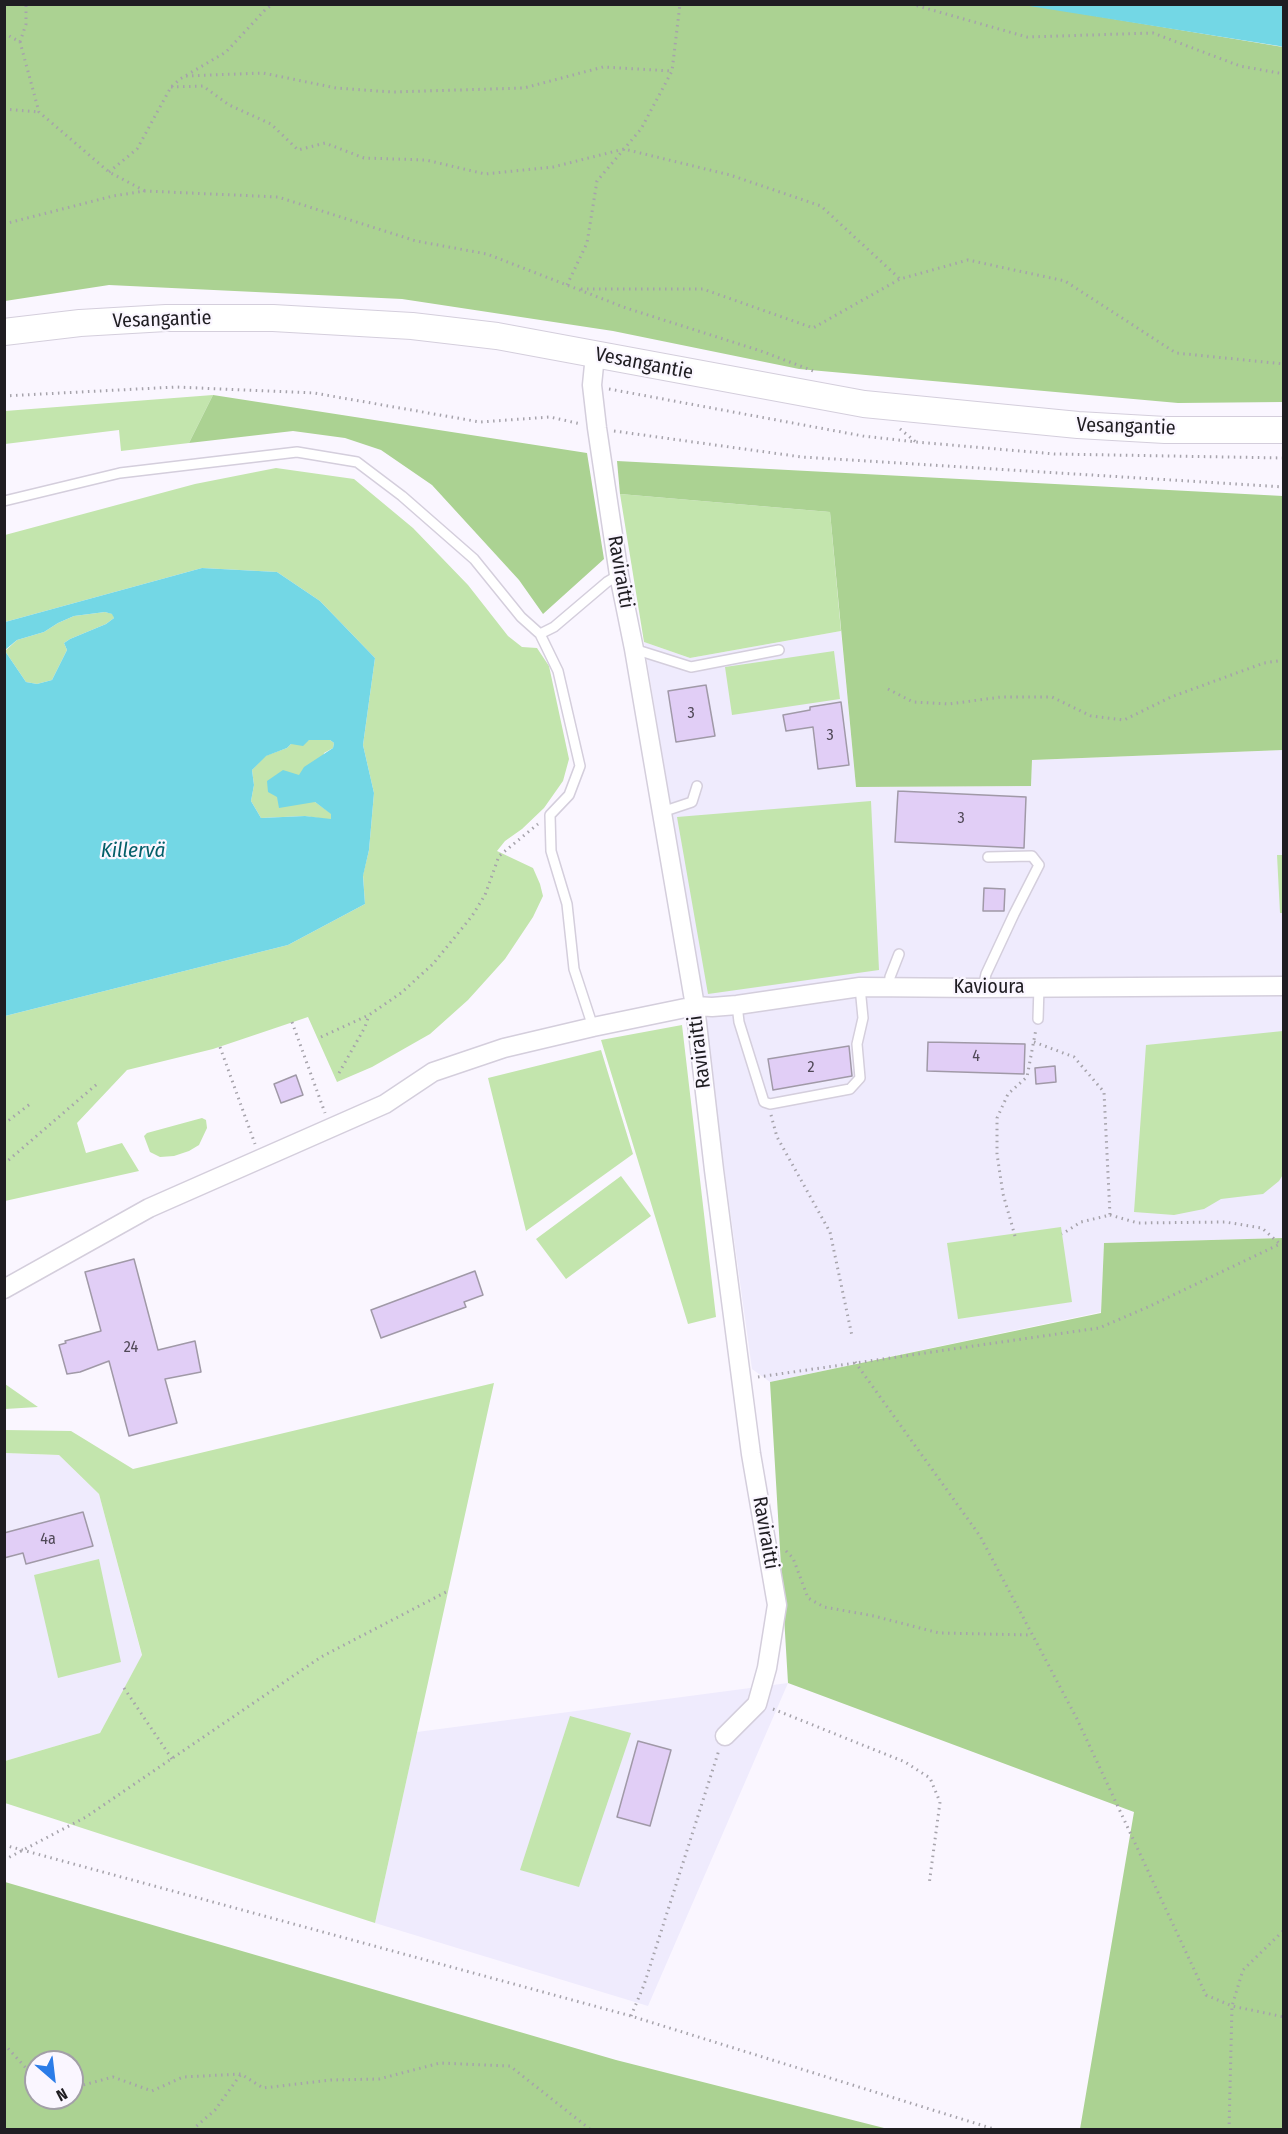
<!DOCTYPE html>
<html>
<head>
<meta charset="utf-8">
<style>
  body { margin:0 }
  #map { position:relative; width:1288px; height:2134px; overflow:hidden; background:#faf6ff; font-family:"Fira Sans Condensed",sans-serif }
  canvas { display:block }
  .frame { position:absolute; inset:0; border:6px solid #1f1d22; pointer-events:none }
  .north { position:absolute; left:24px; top:2050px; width:60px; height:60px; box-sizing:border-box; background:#faf6ff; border:2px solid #a29fa7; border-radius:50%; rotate:152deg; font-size:16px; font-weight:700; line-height:24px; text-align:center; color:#1f1d22 }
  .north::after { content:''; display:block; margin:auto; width:21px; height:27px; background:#2b7ce8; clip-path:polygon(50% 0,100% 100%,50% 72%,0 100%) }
</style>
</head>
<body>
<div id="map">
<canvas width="1288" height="2134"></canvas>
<div class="frame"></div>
<div class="north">N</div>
</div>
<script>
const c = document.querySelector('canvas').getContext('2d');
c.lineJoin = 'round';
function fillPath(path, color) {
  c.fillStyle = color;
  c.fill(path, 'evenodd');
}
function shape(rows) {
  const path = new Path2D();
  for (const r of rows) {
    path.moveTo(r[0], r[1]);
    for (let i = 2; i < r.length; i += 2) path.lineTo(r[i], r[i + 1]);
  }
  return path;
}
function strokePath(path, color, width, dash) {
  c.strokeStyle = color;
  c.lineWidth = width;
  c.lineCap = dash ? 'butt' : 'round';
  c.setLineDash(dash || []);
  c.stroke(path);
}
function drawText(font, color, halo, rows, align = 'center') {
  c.font = font + ' "Fira Sans Condensed",sans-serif';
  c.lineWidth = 4.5;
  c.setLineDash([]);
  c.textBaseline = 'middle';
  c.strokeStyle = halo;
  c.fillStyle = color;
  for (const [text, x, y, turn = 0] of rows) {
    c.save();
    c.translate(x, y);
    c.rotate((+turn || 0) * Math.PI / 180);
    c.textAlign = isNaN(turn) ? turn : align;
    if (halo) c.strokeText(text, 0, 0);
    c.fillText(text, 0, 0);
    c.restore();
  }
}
const industrial = shape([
  [841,631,856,787,1031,786,1032,760,1283,750,1283,1238,1104,1243,1101,1312,770,1382,752,1369,698,979,644,642,690,658],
  [5,1453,59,1455,99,1494,142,1656,100,1733,5,1761],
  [788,1683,648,2006,375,1923,417,1732]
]);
const green = shape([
  [213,395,189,443,121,451,119,430,5,444,5,411],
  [276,468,354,479,413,528,468,585,508,636,522,647,537,648,549,666,569,759,563,781,544,808,522,829,505,841,497,851,533,868,540,884,543,896,533,917,505,959,468,1000,430,1034,372,1067,337,1082,308,1017,213,1049,127,1070,77,1123,86,1153,122,1143,139,1171,5,1201,5,1016,288,945,365,904,363,875,369,850,374,793,363,745,375,658,320,601,277,572,202,568,5,622,5,535,195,484],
  [620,494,830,512,841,631,690,658,644,642],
  [105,612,113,614,114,618,106,624,70,639,64,643,67,650,52,680,37,684,26,682,5,651,17,640,44,632,58,623,74,616],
  [834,651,840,699,732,715,725,667],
  [309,740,330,740,334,743,333,748,324,753,315,802,332,814,331,820,305,816,261,818,251,801,254,785,252,770,265,756,287,748,291,744],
  [871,801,879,970,708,994,677,817],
  [1277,855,1283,855,1283,913,1280,913],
  [682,1025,716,1317,688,1324,601,1040],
  [1283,1031,1284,1173,1279,1181,1263,1194,1221,1199,1204,1209,1174,1215,1134,1212,1146,1045],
  [601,1050,633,1154,526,1231,488,1078],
  [202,1118,206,1120,207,1128,199,1145,189,1151,174,1156,160,1157,150,1152,144,1136,147,1133],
  [621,1176,651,1216,566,1279,536,1239],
  [1061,1227,1072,1302,958,1319,947,1243],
  [494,1383,375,1923,5,1803,5,1761,100,1733,142,1655,99,1494,59,1455,5,1453,5,1430,71,1431,133,1469],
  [4,1384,5,1384,38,1407,5,1409],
  [99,1559,121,1662,58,1678,34,1575],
  [570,1716,631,1733,579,1887,520,1870]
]);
const forest = shape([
  [1023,4,1283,47,1283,402,1178,403,799,369,613,331,402,299,109,285,5,301,4,5],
  [213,395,587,453,604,559,543,614,519,580,432,485,381,450,345,438,293,431,189,443],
  [617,461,1283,496,1283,750,1032,760,1031,786,856,787,830,512,620,494],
  [1283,1238,1283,2129,1080,2129,1134,1812,788,1683,770,1382,1101,1313,1104,1243],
  [5,1882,616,2060,888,2129,5,2129],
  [36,2062,72,2062,72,2098,36,2098]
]);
const water = shape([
  [1023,5,1283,5,1283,47,1279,46],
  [202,568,277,572,320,601,375,658,363,745,374,793,369,850,363,876,365,904,288,945,5,1016,5,651,26,682,37,684,52,680,67,650,64,643,70,639,106,624,114,618,112,614,105,612,74,616,58,623,44,632,17,640,5,650,5,622],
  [309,740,330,740,334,743,333,748,304,767,299,775,283,770,267,781,268,792,277,797,279,808,315,802,331,814,331,819,305,816,261,818,251,801,254,785,252,770,266,756,287,748,291,744,303,746]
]);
const building = shape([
  [706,685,715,736,676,742,668,691,706,685],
  [841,702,849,765,818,769,813,727,786,731,783,715,810,710,810,707,841,702],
  [898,791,1026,797,1024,848,895,842,898,791],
  [984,888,1005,889,1004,911,983,911,984,888],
  [928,1042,1025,1044,1024,1074,927,1071,928,1042],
  [849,1046,852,1076,773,1090,768,1059,849,1046],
  [1055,1066,1056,1082,1036,1084,1035,1068,1055,1066],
  [296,1075,303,1095,281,1103,274,1084,296,1075],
  [134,1259,158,1350,195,1341,201,1372,165,1379,177,1423,129,1436,109,1361,80,1372,67,1374,59,1345,66,1343,65,1341,101,1331,85,1272,134,1259],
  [475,1271,483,1295,464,1302,466,1307,381,1338,371,1310,475,1271],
  [83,1512,93,1546,26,1564,23,1553,4,1558,4,1533,83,1512],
  [638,1741,671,1750,650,1826,617,1817,638,1741]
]);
const path = shape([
  [911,4,1027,37,1153,33,1240,66,1284,74],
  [4,33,20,42,39,112,109,172,145,191],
  [20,42,26,24,26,4],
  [186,76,263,73,336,88,392,92,524,88,603,67,672,71],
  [171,87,203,86,229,105,271,124,298,150,325,143,364,158,426,160,485,174,553,167,624,149,730,175,821,206,900,279],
  [4,109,39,112],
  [109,172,137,149,171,87,180,79,226,52,265,10,273,4],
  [4,224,113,196,145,191,278,197,416,241,487,254,626,308,761,351,816,372],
  [567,285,587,243,597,181,641,129,672,71,680,4],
  [581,289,703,289,813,328,900,279,968,260,1065,281,1176,353,1284,364],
  [609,389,863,436,916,442,1055,454,1284,458],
  [4,396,176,387,314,393,480,422,550,417,581,424],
  [900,429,916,442],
  [614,431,802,457,1284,487],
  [888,689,913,702,949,704,1001,697,1052,697,1091,716,1124,720,1171,697,1264,663,1284,660],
  [292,1022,325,1113],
  [321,1037,369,1015,401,993,433,964,472,916,485,895,499,856,538,824],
  [1034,1042,1074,1057,1104,1092,1110,1215,1081,1222,1062,1234],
  [220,1047,255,1144],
  [339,1073,365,1027,369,1015],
  [771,1115,777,1137,830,1232,852,1336],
  [4,1124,30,1104],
  [4,1164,97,1084],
  [1110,1215,1138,1223,1225,1222,1262,1228,1280,1244],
  [1015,1236,1003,1194,997,1154,997,1118,1008,1094,1027,1077,1036,1029],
  [855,1362,980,1536,1077,1719,1206,1995,1232,2006,1284,2017],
  [758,1377,1099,1328,1148,1307,1280,1244,1284,1244],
  [786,1551,793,1558,808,1598,824,1607,874,1616,939,1633,1032,1635],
  [124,1688,172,1759],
  [773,1709,905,1762,930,1778,940,1802,929,1885],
  [4,1845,631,2016,997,2130],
  [4,1860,86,1817,321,1657,448,1591],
  [631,2016,644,1985,719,1750],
  [4,2044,36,2079],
  [72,2088,113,2077,152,2091,183,2077,241,2074,263,2088,331,2080,379,2079,440,2063,510,2066,591,2130],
  [4,2128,7,2130],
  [192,2130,215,2110,241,2074],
  [1229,2130,1232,2006,1243,1970,1284,1930]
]);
const lane = shape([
  [4,501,120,473,297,452,357,462,402,496,474,559,521,617,540,634,558,671,580,766,569,795,550,815,551,851,567,904,574,969,593,1027],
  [540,634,554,627,607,582,619,575],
  [634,649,691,667,779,650],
  [662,812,692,802,697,786],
  [889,986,890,977,899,954],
  [983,988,986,974,1014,914,1039,865,1032,856,988,857],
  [737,1005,739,1022,764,1102,770,1104,850,1089,860,1078,857,1044,863,1018,860,987],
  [1038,1019,1039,987]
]);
const street = shape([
  [595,355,592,385,597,428,619,575,634,649,695,1006,714,1170,751,1454,777,1605,767,1668,757,1704,725,1736],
  [4,1289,149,1208,385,1104,433,1072,504,1048,593,1027,695,1006,712,1007,737,1005,860,987,983,988,1284,986]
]);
const secondary = shape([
  [4,332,80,323,166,318,273,318,412,326,497,336,864,404,1078,425,1165,430,1284,430]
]);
const numberNames = [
  ["3",691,714],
  ["3",830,736],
  ["3",961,819],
  ["4",976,1057],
  ["2",811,1068],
  ["24",131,1348],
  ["4a",48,1540]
];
const streetNames = [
  ["Vesangantie",162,320,-2],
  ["Vesangantie",644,364,11],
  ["Vesangantie",1126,427,2],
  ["Raviraitti",620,572,80],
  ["Kavioura",989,987],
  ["Raviraitti",700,1052,-97],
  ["Raviraitti",765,1533,80]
];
const waterNames = [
  ["Killervä",133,851]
];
fillPath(industrial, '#efebfd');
fillPath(green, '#c3e5ad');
fillPath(forest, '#abd292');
fillPath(water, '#73d7e5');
fillPath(building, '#e1cef6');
strokePath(building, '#a099a7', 1.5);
strokePath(lane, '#d4cedc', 12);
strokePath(street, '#d4cedc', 21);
strokePath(secondary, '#d4cedc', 28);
strokePath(path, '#a6a3ab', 3, [1.5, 4.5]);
strokePath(lane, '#fff', 9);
strokePath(street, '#fff', 18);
strokePath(secondary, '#fff', 26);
drawText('16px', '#504957', null, numberNames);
drawText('20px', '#1f1d22', '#faf6ff', streetNames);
drawText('italic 21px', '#035f69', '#faf6ff', waterNames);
</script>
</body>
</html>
